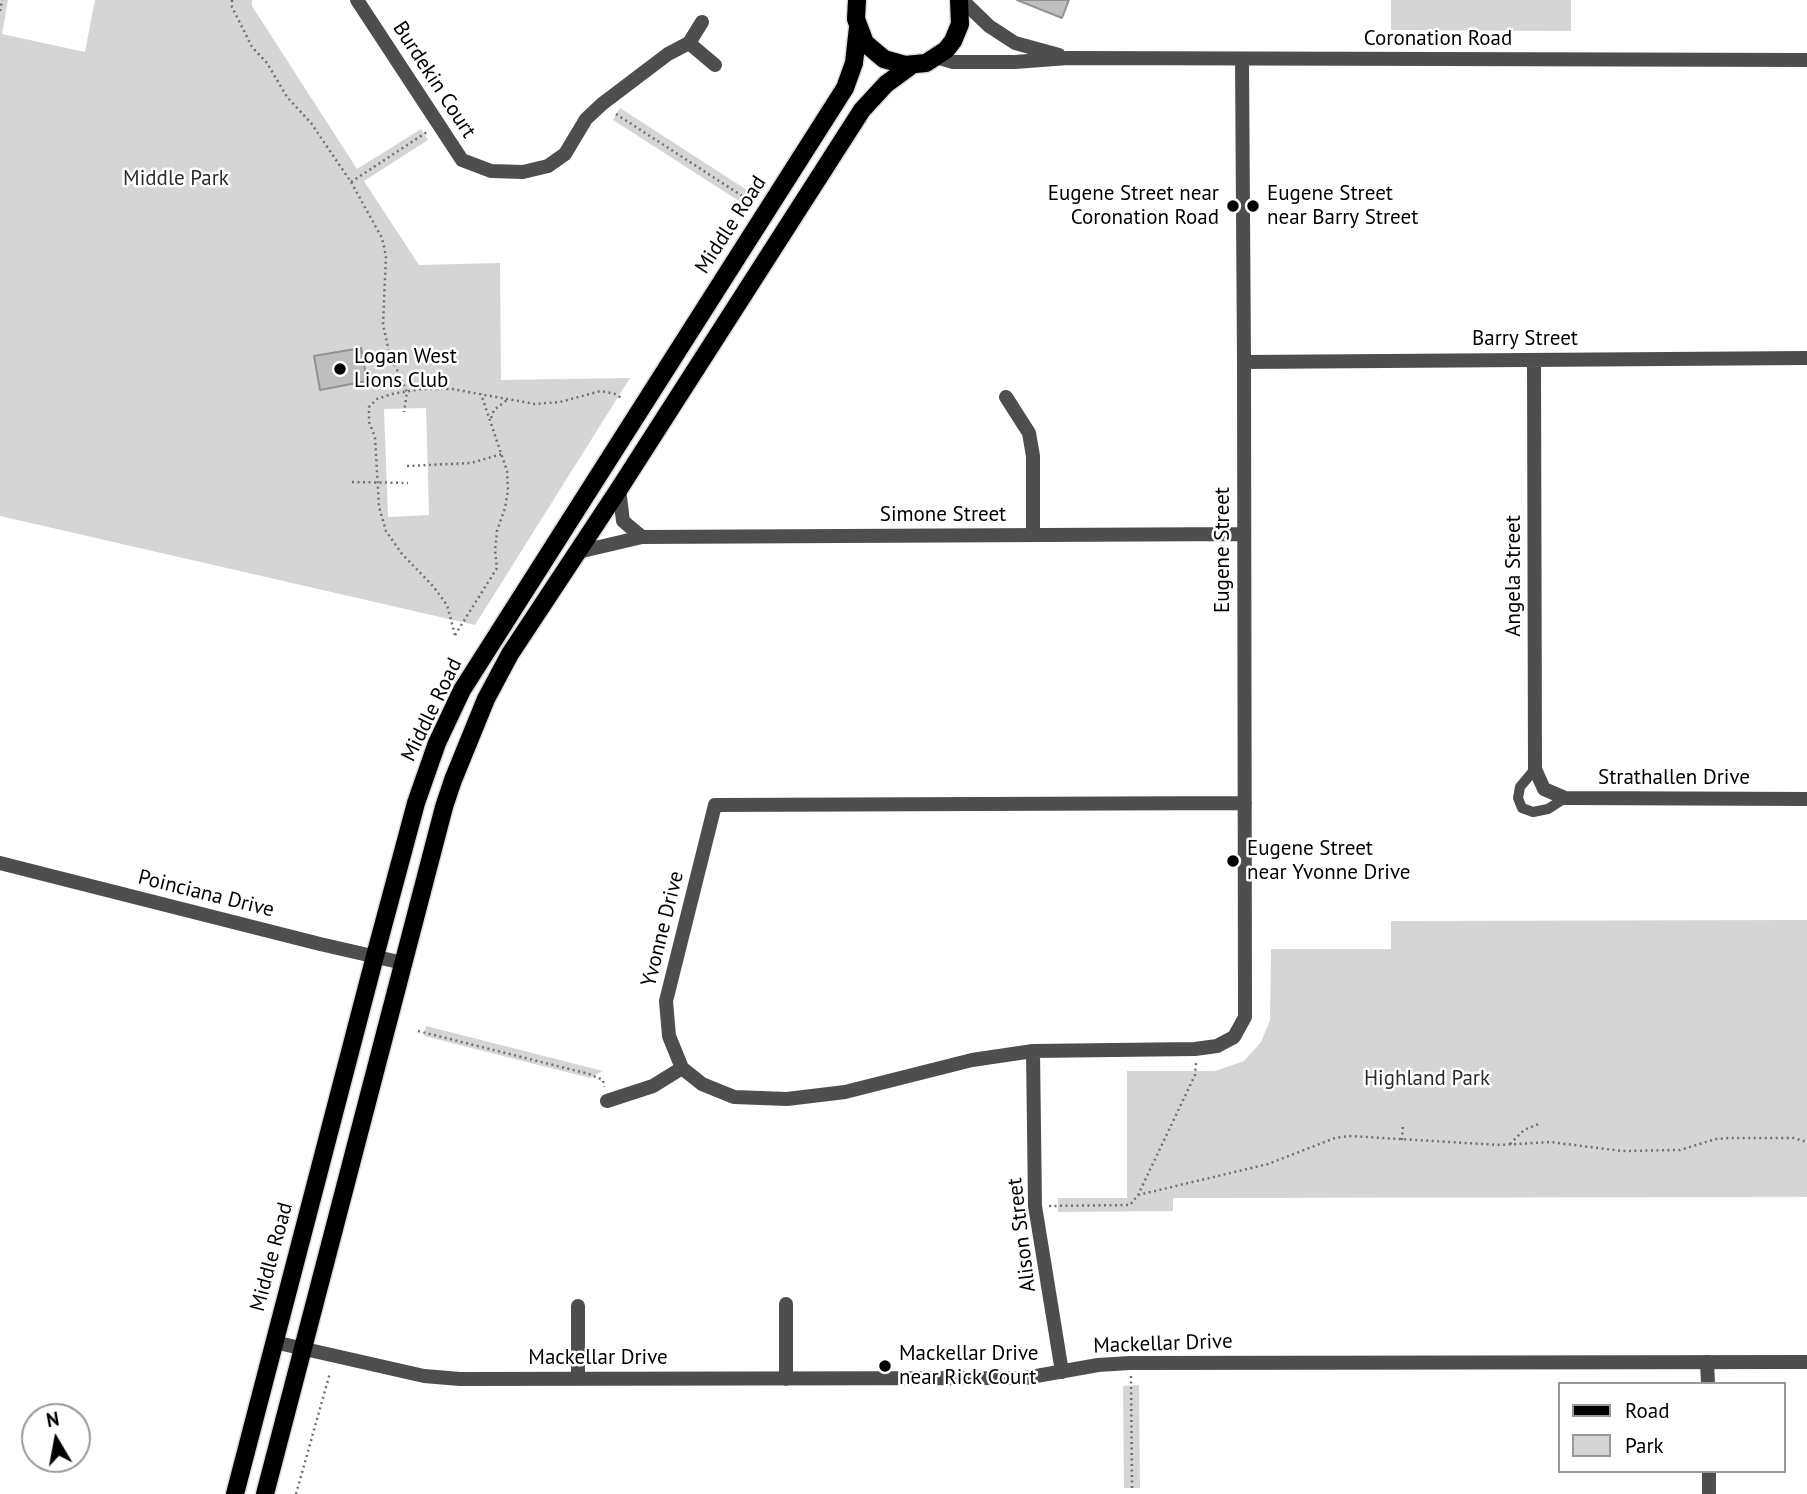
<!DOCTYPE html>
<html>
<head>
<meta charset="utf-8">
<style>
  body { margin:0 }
  #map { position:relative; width:1807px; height:1494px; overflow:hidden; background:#fff; font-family:"PT Sans",sans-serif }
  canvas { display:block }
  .legend { position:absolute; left:1558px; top:1382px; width:228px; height:91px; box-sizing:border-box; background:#fff; border:2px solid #999; margin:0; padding:9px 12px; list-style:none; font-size:21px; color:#000 }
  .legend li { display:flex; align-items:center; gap:14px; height:35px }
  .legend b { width:35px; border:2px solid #999 }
  .north { position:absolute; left:21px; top:1403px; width:70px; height:70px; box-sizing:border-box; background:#fff; border:2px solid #999; border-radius:50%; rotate:350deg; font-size:19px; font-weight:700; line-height:28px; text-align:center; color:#000 }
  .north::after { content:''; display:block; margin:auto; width:24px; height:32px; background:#000; clip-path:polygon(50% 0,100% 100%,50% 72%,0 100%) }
</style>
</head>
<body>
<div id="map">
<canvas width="1807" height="1494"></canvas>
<ul class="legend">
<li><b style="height:9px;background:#000"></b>Road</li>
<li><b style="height:19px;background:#d5d5d5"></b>Park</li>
</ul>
<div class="north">N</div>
</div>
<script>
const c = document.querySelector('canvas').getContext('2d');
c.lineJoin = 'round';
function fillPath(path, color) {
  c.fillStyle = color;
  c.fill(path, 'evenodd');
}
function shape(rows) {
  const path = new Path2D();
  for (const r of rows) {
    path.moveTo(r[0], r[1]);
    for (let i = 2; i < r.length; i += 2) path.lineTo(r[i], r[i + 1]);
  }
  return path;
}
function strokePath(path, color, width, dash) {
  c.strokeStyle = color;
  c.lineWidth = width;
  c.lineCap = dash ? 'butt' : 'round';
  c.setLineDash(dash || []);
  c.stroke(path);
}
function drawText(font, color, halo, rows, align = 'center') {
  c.font = font + ' "PT Sans",sans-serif';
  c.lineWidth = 5;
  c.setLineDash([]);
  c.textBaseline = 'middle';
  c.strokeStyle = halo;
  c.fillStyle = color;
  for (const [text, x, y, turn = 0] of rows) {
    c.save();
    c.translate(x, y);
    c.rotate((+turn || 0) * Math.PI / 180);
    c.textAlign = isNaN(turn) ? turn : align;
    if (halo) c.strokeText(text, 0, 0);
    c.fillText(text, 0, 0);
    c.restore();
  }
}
const green = shape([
  [0,0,8,0,2,34,85,52,95,0,252,0,252,6,357,169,421,129,428,140,364,181,419,265,500,263,501,380,630,378,475,625,0,516],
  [361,348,366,381,320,389],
  [426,408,429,515,388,517,384,409],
  [1391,0,1571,0,1571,31,1391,30],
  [620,108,750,192,742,203,613,120],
  [1807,920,1807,1197,1173,1198,1173,1211,1058,1212,1058,1198,1127,1198,1127,1071,1215,1071,1244,1061,1261,1042,1270,1020,1271,949,1391,949,1391,921],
  [426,1026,603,1071,590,1078,424,1036],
  [1139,1385,1140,1488,1124,1488,1123,1386]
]);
const building = shape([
  [1017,0,1069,0,1062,18,1017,0],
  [361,348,367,381,320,390,314,356,361,348]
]);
const path = shape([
  [232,0,232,7,252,47,267,63,287,97,311,123,351,182,382,238,386,256,383,324,389,352,407,392,404,412],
  [0,11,2,0],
  [616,114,750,201],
  [351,182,427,132],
  [491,418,494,410,507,400],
  [407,466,471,463,502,454],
  [352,482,408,483],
  [455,635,447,605,433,586,402,554,386,531,379,507,375,437,369,422,369,407,377,399,392,394,421,389,452,389,535,404,560,402,601,391,615,394,623,399],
  [455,635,497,568,495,551,497,531,505,508,508,490,507,471,481,394],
  [418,1031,589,1074,603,1080,604,1087],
  [1402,1140,1403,1124],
  [1510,1144,1524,1130,1541,1123],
  [1138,1195,1268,1164,1335,1138,1349,1136,1500,1145,1550,1142,1622,1151,1680,1150,1716,1139,1729,1138,1794,1138,1807,1142],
  [1049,1206,1130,1205,1138,1195,1195,1075,1196,1063],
  [1131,1376,1132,1488],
  [296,1494,330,1373]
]);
const service = shape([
  [1535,769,1520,787,1518,798,1522,808,1533,812,1548,809,1565,798]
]);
const minor = shape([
  [357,0,462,160,491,171,523,172,548,166,565,154,586,119,602,104,668,54,689,43,702,22],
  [689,43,715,65],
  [1242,59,1244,362,1245,1017,1234,1037,1217,1046,1195,1049,1033,1051,972,1060,845,1092,787,1099,734,1097,702,1084,682,1068,669,1036,666,1001,715,805,1245,803],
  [1534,361,1535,769,1544,789,1565,798,1807,799],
  [1244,362,1807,358],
  [1006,397,1029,433,1033,456,1033,535],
  [619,489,623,521,642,537],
  [578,552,642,537,1244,534],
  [0,863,320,944,403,963],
  [1033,1051,1035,1206,1062,1372],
  [607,1101,653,1086,682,1068],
  [786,1304,786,1379],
  [578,1306,578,1379],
  [274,1342,424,1376,460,1379,1025,1378,1098,1365,1130,1363,1807,1362]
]);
const tertiary = shape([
  [962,0,989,26,1015,43,1059,55],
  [936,57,953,62,1015,62,1068,58,1807,60],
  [1707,1362,1708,1384],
  [1709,1471,1709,1494]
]);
const primary = shape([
  [857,0,856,19,865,43,884,59,905,65,926,63,946,50,953,41,960,24,959,0],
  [235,1494,375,956,416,803,437,743,462,690,845,88,854,63,858,27],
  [265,1494,444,807,453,780,486,699,510,654,619,489,862,110,886,84,912,65]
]);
const markers = [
  [1233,206,7,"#000"],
  [1253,206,7,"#000"],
  [340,369,7,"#000"],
  [1233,861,7,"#000"],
  [885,1366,7,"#000"]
];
const streetNames = [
  ["Coronation Road",1438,39],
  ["Burdekin Court",434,80,57],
  ["Middle Road",731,225,-57],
  ["Barry Street",1525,339],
  ["Simone Street",943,515],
  ["Eugene Street",1223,550,-90],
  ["Angela Street",1514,576,-90],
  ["Middle Road",432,710,-64],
  ["Strathallen Drive",1674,778],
  ["Poinciana Drive",206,894,14],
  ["Yvonne Drive",663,929,-76],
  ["Alison Street",1022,1235,-97],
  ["Middle Road",272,1257,-75],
  ["Mackellar Drive",1163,1344,-2],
  ["Mackellar Drive",598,1358]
];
const parkNames = [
  ["Middle Park",176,179],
  ["Highland Park",1427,1079]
];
const poiNames = [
  ["Eugene Street near",1219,194,"right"],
  ["Coronation Road",1219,218,"right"],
  ["Eugene Street",1267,194],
  ["near Barry Street",1267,218],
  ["Logan West",354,357],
  ["Lions Club",354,381],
  ["Eugene Street",1247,849],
  ["near Yvonne Drive",1247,873],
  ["Mackellar Drive",899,1354],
  ["near Rick Court",899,1378]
];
fillPath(green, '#d5d5d5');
fillPath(building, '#bebebe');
strokePath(building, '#929292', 2);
strokePath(primary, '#dbdbdb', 21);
strokePath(path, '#707070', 2.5, [2, 3.5]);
strokePath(service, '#4e4e4e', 10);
strokePath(minor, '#4e4e4e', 14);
strokePath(tertiary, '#4e4e4e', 14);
strokePath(primary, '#000', 18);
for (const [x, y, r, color] of markers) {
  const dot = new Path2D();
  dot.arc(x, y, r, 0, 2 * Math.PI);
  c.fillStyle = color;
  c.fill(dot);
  strokePath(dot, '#fff', 2.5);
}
drawText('21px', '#000', '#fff', streetNames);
drawText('21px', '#2c2c2c', '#fff', parkNames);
drawText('21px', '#000', '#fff', poiNames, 'left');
</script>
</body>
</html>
